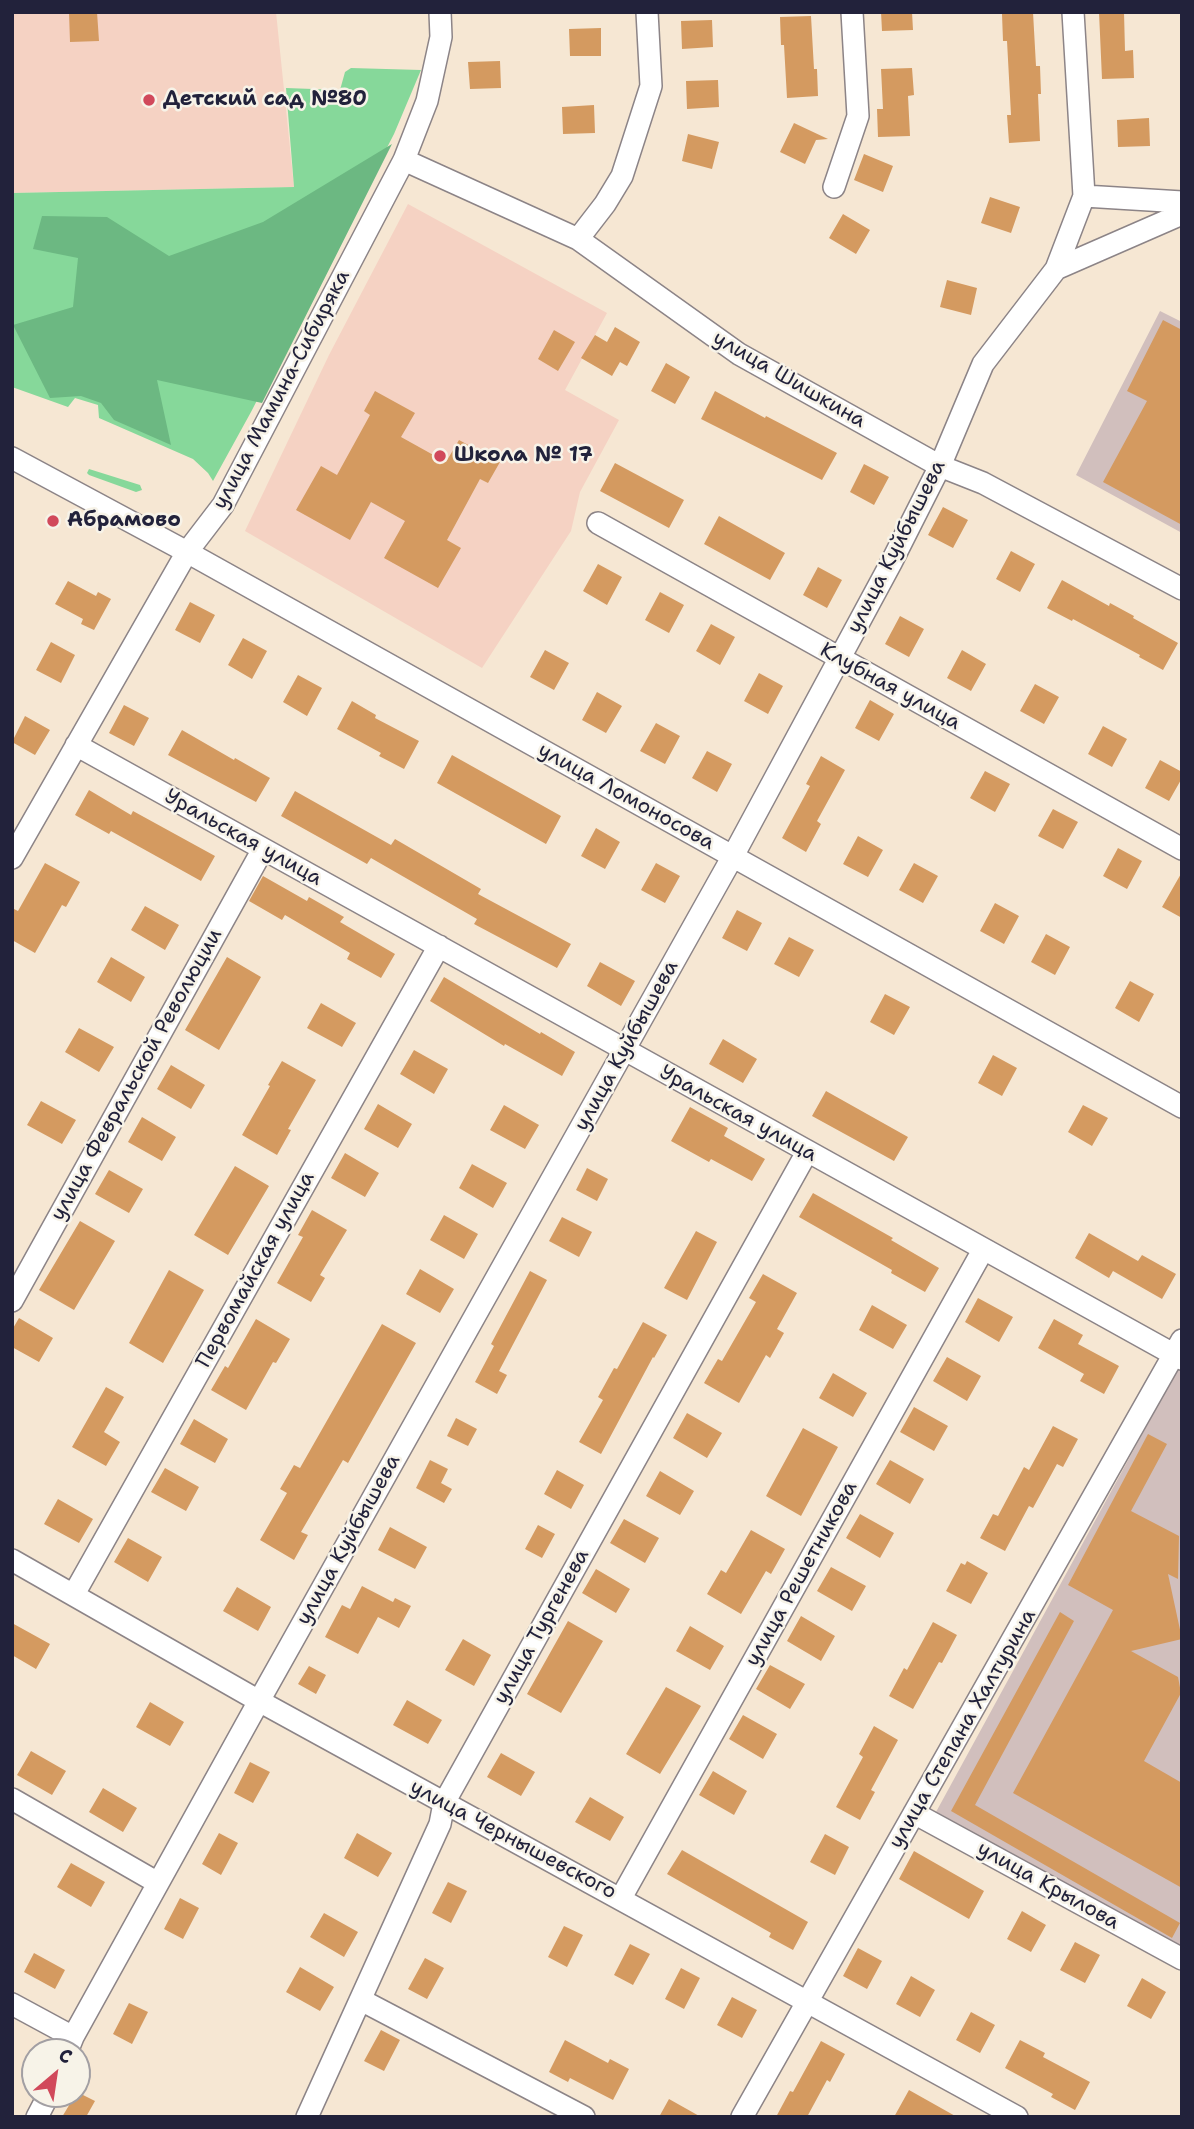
<!DOCTYPE html>
<html>
<head>
<meta charset="utf-8">
<style>
  body { margin:0 }
  #map { position:relative; width:1194px; height:2129px; overflow:hidden; background:#f6e7d3; font-family:"Shantell Sans",sans-serif }
  canvas { display:block }
  .frame { position:absolute; inset:0; border:14px solid #22223b; pointer-events:none }
  .north { position:absolute; left:21px; top:2038px; width:70px; height:70px; box-sizing:border-box; background:#f7f3e8; border:2px solid #a29fa3; border-radius:50%; rotate:29deg; font-size:19px; font-weight:700; line-height:28px; text-align:center; color:#22223b }
  .north::after { content:''; display:block; margin:auto; width:24px; height:32px; background:#d1495b; clip-path:polygon(50% 0,100% 100%,50% 72%,0 100%) }
</style>
</head>
<body>
<div id="map">
<canvas width="1194" height="2129"></canvas>
<div class="frame"></div>
<div class="north">С</div>
</div>
<script>
const c = document.querySelector('canvas').getContext('2d');
c.lineJoin = 'round';
function fillPath(path, color) {
  c.fillStyle = color;
  c.fill(path, 'evenodd');
}
function shape(rows) {
  const path = new Path2D();
  for (const r of rows) {
    path.moveTo(r[0], r[1]);
    for (let i = 2; i < r.length; i += 2) path.lineTo(r[i], r[i + 1]);
  }
  return path;
}
function strokePath(path, color, width, dash) {
  c.strokeStyle = color;
  c.lineWidth = width;
  c.lineCap = dash ? 'butt' : 'round';
  c.setLineDash(dash || []);
  c.stroke(path);
}
function drawText(font, color, halo, rows, align = 'center') {
  c.font = font + ' "Shantell Sans",sans-serif';
  c.lineWidth = 5;
  c.setLineDash([]);
  c.textBaseline = 'middle';
  c.strokeStyle = halo;
  c.fillStyle = color;
  for (const [text, x, y, turn = 0] of rows) {
    c.save();
    c.translate(x, y);
    c.rotate((+turn || 0) * Math.PI / 180);
    c.textAlign = isNaN(turn) ? turn : align;
    if (halo) c.strokeText(text, 0, 0);
    c.fillText(text, 0, 0);
    c.restore();
  }
}
const built = shape([
  [12,12,276,12,294,187,12,193],
  [408,204,607,313,565,390,619,420,580,492,571,531,482,668,245,531,329,355]
]);
const industrial = shape([
  [1160,311,1182,322,1182,533,1076,475],
  [1179,1367,1182,1369,1182,1953,936,1812]
]);
const green = shape([
  [351,68,421,70,394,134,251,412,213,481,208,473,193,459,99,418,98,405,75,398,68,407,12,387,12,193,294,187,286,88,340,90,345,72],
  [89,469,140,485,142,490,136,492,89,475,87,473]
]);
const forest = shape([
  [392,144,262,403,157,380,171,445,114,420,101,403,81,396,50,398,13,325,73,307,78,258,33,249,42,216,107,217,169,256,263,222]
]);
const building = shape([
  [69,12,97,12,99,41,70,42],
  [881,12,912,12,913,30,882,31],
  [1033,12,1036,66,1040,66,1041,94,1038,94,1040,141,1009,143,1007,115,1011,115,1007,41,1003,41,1002,14],
  [1099,12,1124,12,1125,51,1133,50,1134,78,1102,79],
  [811,16,814,69,817,69,818,96,787,98,784,45,781,45,780,17],
  [712,20,713,47,682,49,681,21],
  [601,28,601,56,570,56,569,29],
  [500,61,501,88,470,89,468,62],
  [912,68,914,95,908,96,910,136,878,137,877,109,883,109,881,69],
  [718,80,719,107,687,109,686,81],
  [594,105,595,133,563,134,562,107],
  [1149,118,1150,146,1118,147,1117,120],
  [794,123,828,139,816,140,805,164,780,152],
  [688,134,719,142,712,169,682,161],
  [864,154,893,166,883,192,854,180],
  [990,197,1020,207,1011,233,981,223],
  [843,214,870,230,856,254,829,238],
  [947,280,977,288,971,315,940,307],
  [1163,320,1182,330,1182,525,1103,482,1147,401,1127,391],
  [615,327,640,342,627,366,620,362,612,376,581,358,595,335,607,342],
  [554,330,575,342,558,371,538,359],
  [666,363,690,377,675,404,651,391],
  [375,391,415,413,401,437,446,462,459,440,500,462,488,483,480,479,447,540,461,548,438,588,384,558,405,521,371,502,350,540,296,510,321,466,337,475,370,415,364,411],
  [715,391,765,418,766,416,837,453,822,480,701,419],
  [615,463,684,500,669,528,600,491],
  [864,464,889,477,874,505,850,492],
  [943,507,968,520,953,548,928,535],
  [719,516,785,553,770,580,704,544],
  [1011,551,1035,564,1020,592,996,579],
  [598,564,622,577,607,605,583,591],
  [818,567,842,580,827,608,803,595],
  [1062,580,1109,606,1110,603,1134,616,1133,618,1178,643,1163,670,1139,657,1140,655,1073,619,1072,621,1047,608],
  [68,581,96,596,98,592,111,599,94,630,81,624,83,619,55,604],
  [660,592,684,605,669,633,645,620],
  [190,602,215,615,200,643,175,630],
  [900,616,924,629,909,657,885,644],
  [711,624,735,637,720,665,696,651],
  [243,638,267,651,252,679,228,665],
  [51,642,75,655,61,683,36,670],
  [545,650,569,663,554,690,530,677],
  [962,650,986,664,971,691,947,678],
  [759,673,783,686,768,714,744,701],
  [298,675,322,688,307,716,283,702],
  [1035,684,1059,697,1044,724,1020,711],
  [597,692,622,706,606,733,582,720],
  [870,700,894,714,879,741,855,728],
  [352,701,376,715,375,718,419,741,404,769,379,756,381,753,337,729],
  [124,705,149,718,134,746,109,733],
  [25,716,50,730,35,755,12,742],
  [656,723,680,736,665,764,640,751],
  [1103,726,1127,739,1112,767,1088,754],
  [182,730,234,760,235,758,270,778,256,802,168,755],
  [707,751,732,764,717,792,692,778],
  [452,755,561,816,546,844,437,783],
  [821,756,845,770,817,821,821,824,806,852,782,838,810,786,806,784],
  [1160,760,1182,772,1182,778,1169,801,1145,788],
  [985,771,1010,784,995,812,970,798],
  [89,790,131,815,133,811,215,856,201,881,111,831,109,834,75,815],
  [295,791,391,845,395,839,481,889,478,894,571,944,557,968,474,924,477,919,371,858,367,864,281,816],
  [1053,809,1078,822,1063,849,1038,836],
  [596,828,620,842,605,869,581,856],
  [858,836,883,850,868,877,843,864],
  [1118,848,1142,861,1127,889,1103,876],
  [45,863,80,882,66,907,62,905,35,953,12,940,12,908,18,911],
  [656,863,680,876,665,903,641,890],
  [914,863,938,876,923,903,899,890],
  [1182,872,1182,918,1162,907],
  [263,876,307,901,309,897,344,917,340,922,395,954,381,978,347,959,350,953,285,915,282,920,249,901],
  [995,903,1019,916,1004,944,980,931],
  [145,906,179,925,165,950,131,930],
  [737,910,762,923,747,951,722,938],
  [1046,934,1070,947,1055,975,1031,962],
  [789,937,814,950,799,977,774,964],
  [111,957,145,977,131,1002,97,982],
  [227,957,261,977,219,1050,185,1030],
  [600,962,635,981,621,1006,587,986],
  [444,977,540,1034,541,1032,575,1052,562,1076,505,1044,504,1046,430,1001],
  [1130,981,1154,994,1139,1022,1115,1008],
  [885,994,910,1007,894,1035,870,1022],
  [321,1003,356,1023,342,1047,307,1028],
  [79,1028,114,1047,99,1072,65,1052],
  [723,1039,757,1059,743,1083,709,1064],
  [414,1050,448,1069,434,1094,400,1074],
  [993,1055,1017,1068,1002,1096,978,1083],
  [282,1061,316,1080,288,1129,291,1130,277,1155,242,1135,270,1086,268,1085],
  [171,1065,205,1085,191,1109,157,1089],
  [826,1091,908,1137,894,1161,812,1116],
  [41,1101,76,1120,62,1144,27,1125],
  [378,1104,412,1124,398,1148,364,1129],
  [504,1105,539,1125,525,1149,490,1130],
  [1083,1105,1108,1118,1092,1146,1068,1132],
  [690,1107,728,1128,724,1136,765,1159,752,1181,711,1159,709,1162,671,1141],
  [142,1117,176,1137,162,1161,128,1142],
  [345,1153,379,1173,365,1197,331,1178],
  [472,1164,507,1183,493,1208,459,1188],
  [235,1166,269,1186,228,1255,194,1235],
  [587,1168,608,1179,597,1201,576,1190],
  [109,1170,143,1189,129,1213,95,1194],
  [813,1193,893,1238,891,1240,939,1268,925,1292,891,1273,892,1270,799,1217],
  [312,1210,347,1230,320,1275,325,1278,311,1302,277,1283,303,1237,298,1235],
  [444,1215,478,1234,464,1259,430,1240],
  [562,1217,592,1232,579,1257,549,1241],
  [80,1221,115,1241,74,1310,39,1290],
  [696,1231,717,1242,687,1300,664,1288],
  [1089,1233,1138,1261,1142,1255,1176,1274,1162,1299,1113,1271,1109,1278,1075,1258],
  [420,1269,454,1289,440,1313,406,1294],
  [169,1270,204,1290,163,1363,129,1343],
  [530,1271,547,1280,499,1371,507,1375,497,1394,475,1382,494,1346,491,1344],
  [763,1274,797,1293,777,1329,784,1333,770,1358,766,1355,739,1403,704,1383,718,1359,722,1361,756,1302,749,1298],
  [978,1298,1013,1317,999,1342,965,1322],
  [872,1305,907,1325,893,1349,859,1330],
  [19,1318,53,1338,39,1362,12,1347,12,1330],
  [256,1319,290,1339,276,1363,273,1362,246,1410,211,1390,225,1366,228,1368],
  [1054,1319,1083,1335,1078,1344,1119,1366,1104,1394,1080,1381,1084,1374,1038,1348],
  [643,1322,667,1335,654,1358,653,1357,601,1454,579,1442,603,1400,598,1397,614,1368,617,1369],
  [382,1324,416,1343,348,1463,343,1460,301,1532,308,1535,294,1560,260,1540,287,1493,280,1489,294,1465,300,1468],
  [947,1357,981,1376,967,1401,933,1381],
  [833,1373,867,1393,853,1417,819,1398],
  [106,1387,124,1397,104,1432,120,1442,106,1466,72,1447],
  [914,1407,948,1426,934,1451,900,1432],
  [687,1413,722,1433,707,1458,673,1438],
  [456,1418,477,1429,468,1446,447,1436],
  [194,1419,228,1439,215,1463,180,1444],
  [1053,1426,1078,1439,1063,1467,1057,1464,1033,1508,1029,1506,1005,1551,980,1538,993,1514,998,1516,1024,1467,1029,1470],
  [803,1428,838,1447,801,1516,766,1496],
  [1148,1434,1167,1444,1131,1511,1179,1536,1178,1579,1168,1574,1182,1639,1131,1651,1178,1677,1181,1693,1144,1761,1182,1783,1182,1888,1013,1793,1113,1610,1068,1585],
  [430,1460,448,1469,441,1483,452,1489,444,1503,416,1488],
  [890,1460,924,1479,910,1504,876,1484],
  [165,1468,199,1487,186,1511,151,1492],
  [557,1470,584,1485,571,1509,544,1494],
  [660,1471,694,1491,680,1515,646,1496],
  [58,1499,93,1519,79,1543,44,1524],
  [860,1514,894,1533,880,1558,846,1538],
  [624,1519,659,1538,645,1563,610,1543],
  [538,1525,555,1534,542,1558,525,1549],
  [390,1527,427,1547,415,1569,378,1550],
  [751,1530,785,1549,771,1574,766,1571,741,1614,707,1594,721,1570,726,1573],
  [128,1538,162,1557,148,1582,114,1562],
  [967,1561,988,1573,971,1604,946,1591,961,1563,965,1565],
  [831,1567,866,1586,852,1611,817,1591],
  [596,1569,630,1589,616,1613,582,1593],
  [362,1586,393,1602,395,1598,411,1606,399,1628,378,1617,358,1654,325,1637,342,1605,350,1609],
  [237,1587,271,1607,258,1631,223,1611],
  [1060,1612,1074,1621,975,1805,1180,1923,1172,1938,951,1811],
  [801,1616,835,1636,821,1661,787,1641],
  [568,1621,603,1641,561,1713,527,1694],
  [933,1622,957,1635,942,1663,939,1662,913,1709,889,1696,904,1668,907,1670],
  [12,1623,50,1644,36,1669,12,1655],
  [690,1626,724,1646,710,1670,676,1651],
  [463,1639,491,1655,474,1686,445,1670],
  [770,1665,805,1684,790,1709,756,1689],
  [309,1666,326,1675,316,1694,298,1684],
  [666,1687,701,1706,660,1774,626,1754],
  [407,1700,442,1720,428,1744,393,1725],
  [150,1702,184,1722,170,1746,136,1727],
  [743,1715,777,1734,763,1759,729,1739],
  [874,1726,898,1740,871,1790,875,1792,860,1820,836,1807,863,1757,859,1754],
  [31,1751,66,1771,52,1795,17,1775],
  [501,1753,535,1772,521,1796,487,1777],
  [250,1762,270,1772,253,1803,234,1793],
  [713,1771,747,1791,734,1815,699,1795],
  [103,1788,137,1808,123,1832,89,1812],
  [590,1797,624,1817,610,1841,575,1822],
  [219,1833,238,1843,221,1875,202,1864],
  [357,1833,392,1853,378,1877,344,1858],
  [825,1834,849,1847,835,1875,810,1862],
  [682,1850,808,1922,793,1950,769,1937,771,1933,667,1874],
  [914,1851,984,1891,969,1919,899,1879],
  [71,1863,105,1882,91,1907,57,1887],
  [448,1882,467,1891,451,1923,432,1913],
  [180,1898,199,1908,183,1939,164,1929],
  [1022,1911,1046,1925,1031,1952,1007,1939],
  [324,1913,358,1932,344,1957,310,1937],
  [564,1926,583,1935,567,1967,548,1957],
  [1075,1942,1100,1955,1085,1983,1060,1970],
  [630,1944,650,1954,633,1985,614,1975],
  [858,1948,882,1961,867,1989,843,1976],
  [34,1953,65,1970,55,1989,24,1972],
  [425,1958,444,1968,427,1999,408,1989],
  [300,1967,334,1987,320,2011,286,1992],
  [681,1968,700,1978,684,2009,665,1999],
  [911,1976,935,1990,920,2017,896,2004],
  [1142,1978,1166,1992,1151,2019,1127,2006],
  [732,1997,757,2010,742,2038,717,2025],
  [129,2003,148,2012,132,2044,113,2034],
  [971,2012,995,2025,980,2053,956,2040],
  [381,2030,400,2040,384,2071,364,2061],
  [565,2040,608,2063,610,2059,629,2069,613,2100,570,2078,568,2082,549,2072],
  [1020,2040,1045,2053,1043,2057,1090,2082,1075,2110,1051,2097,1053,2094,1005,2068],
  [821,2041,845,2054,830,2082,827,2080,807,2117,776,2117,790,2091,793,2092],
  [909,2090,957,2117,894,2117],
  [77,2092,95,2101,86,2117,62,2117],
  [669,2099,701,2117,659,2117]
]);
const minor = shape([
  [404,160,578,239,739,354,940,466,983,483,1182,589],
  [834,187,858,116,852,12],
  [1084,196,1182,202],
  [578,239,605,204,622,176,651,86,647,12],
  [1056,269,1182,214],
  [12,458,187,552,1182,1107],
  [598,523,1182,849],
  [76,745,1182,1359],
  [12,858,187,552,223,505,404,160,427,101,441,37,440,12],
  [12,1301,263,849],
  [12,1560,259,1701,1017,2117],
  [74,1594,439,946],
  [12,1799,158,1883],
  [914,1813,1182,1959],
  [621,1898,983,1250],
  [361,2000,584,2117],
  [12,2004,73,2037],
  [67,2052,73,2037,259,1701,733,856,891,563,940,466,983,364,1056,269,1084,196,1073,12],
  [37,2117,49,2094],
  [307,2117,440,1824,444,1803,807,1152],
  [742,2117,1182,1340]
]);
const markers = [
  [149,100,7,"#d1495b"],
  [440,456,7,"#d1495b"],
  [53,521,7,"#d1495b"]
];
const poiNames = [
  ["Детский сад №80",163,100],
  ["Школа № 17",454,456],
  ["Абрамово",67,521]
];
const streetNames = [
  ["улица Шишкина",789,380,30],
  ["улица Мамина-Сибиряка",282,390,-62],
  ["улица Куйбышева",897,547,-63],
  ["Клубная улица",890,687,29],
  ["улица Ломоносова",626,797,29],
  ["Уральская улица",243,838,29],
  ["улица Куйбышева",627,1046,-61],
  ["улица Февральской Революции",137,1075,-61],
  ["Уральская улица",738,1114,29],
  ["Первомайская улица",256,1270,-61],
  ["улица Куйбышева",349,1540,-61],
  ["улица Решетникова",802,1574,-61],
  ["улица Тургенева",542,1627,-61],
  ["улица Степана Халтурина",963,1729,-60],
  ["улица Чернышевского",513,1840,28],
  ["улица Крылова",1048,1886,29]
];
fillPath(built, '#f5d2c3');
fillPath(industrial, '#d1bfbd');
fillPath(green, '#86d89a');
fillPath(forest, '#6cb882');
fillPath(building, '#d49a60');
strokePath(minor, '#8c8487', 24);
strokePath(minor, '#fff', 21);
for (const [x, y, r, color] of markers) {
  const dot = new Path2D();
  dot.arc(x, y, r, 0, 2 * Math.PI);
  c.fillStyle = color;
  c.fill(dot);
  strokePath(dot, '#f7f3e8', 2.5);
}
drawText('bold 21px', '#22223b', '#f7f3e8', poiNames, 'left');
drawText('21px', '#22223b', '#f7f3e8', streetNames);
</script>
</body>
</html>
